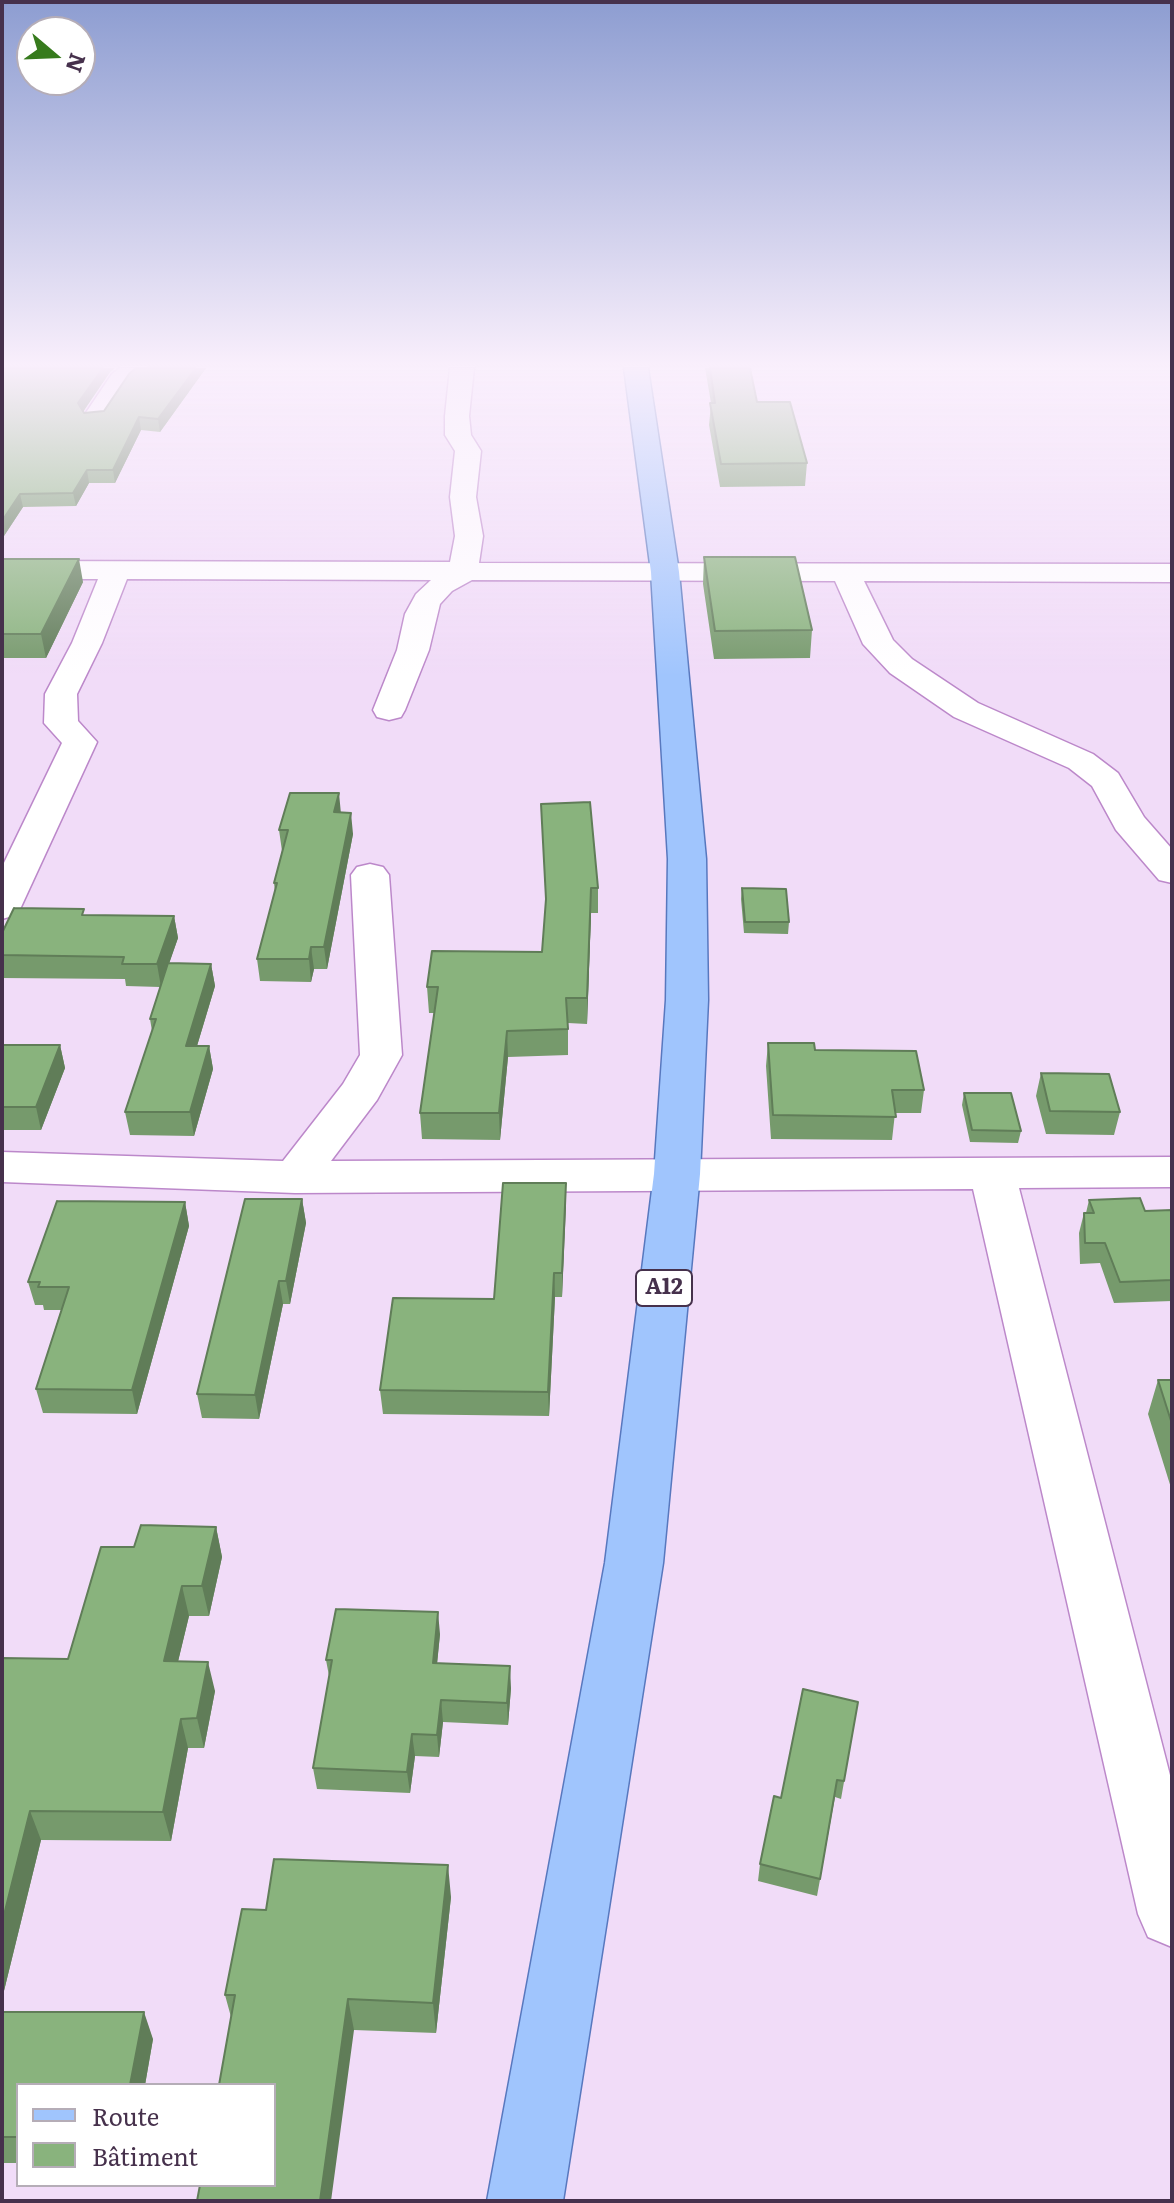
<!DOCTYPE html>
<html>
<head>
<meta charset="utf-8">
<style>
  body { margin:0 }
  #map { position:relative; width:1174px; height:2203px; overflow:hidden; background:#f1dcf8; font-family:Literata,serif }
  canvas { display:block }
  .frame { position:absolute; inset:0; border:4px solid #46314c; pointer-events:none }
  .legend { position:absolute; left:16px; top:2083px; width:260px; height:104px; box-sizing:border-box; background:#fff; border:2px solid #b5adb7; margin:0; padding:10px 14px; list-style:none; font-size:24px; color:#46314c }
  .legend li { display:flex; align-items:center; gap:16px; height:40px }
  .legend b { width:40px; border:2px solid #b5adb7 }
  .north { position:absolute; left:16px; top:16px; width:80px; height:80px; box-sizing:border-box; background:#fff; border:2px solid #b5adb7; border-radius:50%; rotate:109deg; font-size:22px; font-weight:700; line-height:32px; text-align:center; color:#46314c }
  .north::after { content:''; display:block; margin:auto; width:28px; height:36px; background:#377b1d; clip-path:polygon(50% 0,100% 100%,50% 72%,0 100%) }
</style>
</head>
<body>
<div id="map">
<canvas width="1174" height="2203"></canvas>
<div class="frame"></div>
<ul class="legend">
<li><b style="height:10px;background:#a0c5fd"></b>Route</li>
<li><b style="height:22px;background:#89b37d"></b>Bâtiment</li>
</ul>
<div class="north">N</div>
</div>
<script>
const c = document.querySelector('canvas').getContext('2d');
c.lineJoin = 'round';
function shape(rows) {
  const path = new Path2D();
  for (const r of rows) {
    path.moveTo(r[0], r[1]);
    for (let i = 2; i < r.length; i += 2) path.lineTo(r[i], r[i + 1]);
  }
  return path;
}
function strokePath(path, color, width, dash) {
  c.strokeStyle = color;
  c.lineWidth = width;
  c.lineCap = dash ? 'butt' : 'round';
  c.setLineDash(dash || []);
  c.stroke(path);
}
function fillPath(path, color) {
  c.fillStyle = color;
  c.fill(path, 'evenodd');
}
function drawText(font, color, halo, rows, align = 'center') {
  c.font = font + ' Literata,serif';
  c.lineWidth = 7;
  c.setLineDash([]);
  c.textBaseline = 'middle';
  c.strokeStyle = halo;
  c.fillStyle = color;
  for (const [text, x, y, turn = 0] of rows) {
    c.save();
    c.translate(x, y);
    c.rotate((+turn || 0) * Math.PI / 180);
    c.textAlign = isNaN(turn) ? turn : align;
    if (halo) c.strokeText(text, 0, 0);
    c.fillText(text, 0, 0);
    c.restore();
  }
}
const street = shape([
  [120,368,146,368,129,384,104,422,86,422,83,417,112,374,120,368],
  [450,368,474,368,469,416,471,435,481,451,476,497,483,536,479,563,1172,564,1172,582,864,581,893,640,912,659,978,703,1093,754,1118,773,1144,817,1172,849,1172,883,1159,880,1116,830,1092,786,1069,768,954,717,890,673,863,644,835,581,472,580,452,591,440,604,429,650,405,710,401,717,389,720,377,717,373,710,397,650,405,614,416,594,431,580,127,579,102,643,77,694,78,721,97,742,21,907,16,915,2,919,2,867,62,743,44,723,45,694,72,643,98,579,2,579,2,561,450,562,455,536,450,497,455,451,445,435,445,416,450,368],
  [370,864,383,867,389,875,402,1055,377,1100,331,1161,1172,1157,1172,1187,1019,1188,1172,1783,1172,1947,1148,1937,1138,1914,973,1189,295,1193,2,1182,2,1152,283,1161,343,1084,360,1055,351,875,357,867,370,864]
]);
const primary = shape([
  [624,368,648,368,679,572,706,859,708,1000,700,1174,663,1563,563,2201,487,2201,605,1563,654,1174,666,1000,668,859,651,572,624,368]
]);
const wall = shape([
  [2,368,110,372,83,411,84,413,104,411,136,368,206,368,160,432,141,430,115,483,89,483,76,506,23,507,2,539],
  [705,368,750,368,757,402,807,463,805,486,720,487,709,425,711,403],
  [704,557,812,630,810,658,714,659,703,584],
  [2,559,83,582,46,658,2,658],
  [541,804,598,888,598,913,591,913,587,1024,568,1023,568,1055,508,1057,500,1140,422,1139,420,1113,434,1013,429,1013,427,987,542,952,546,906],
  [341,813,353,834,327,969,314,969,311,982,260,981,257,959,275,892,274,883,282,851,279,830],
  [742,888,789,922,788,934,744,933,741,899],
  [86,915,174,916,178,938,169,963,211,964,215,986,197,1046,209,1046,213,1069,194,1136,130,1135,125,1112,152,1031,150,1019,160,987,126,986,125,979,2,978,2,933],
  [768,1043,815,1050,924,1090,921,1113,895,1113,892,1140,771,1139,766,1066],
  [2,1045,60,1045,65,1068,41,1130,2,1130],
  [1041,1073,1120,1112,1114,1135,1046,1134,1036,1096],
  [964,1093,1021,1131,1018,1143,970,1142,962,1105],
  [566,1183,562,1297,555,1297,549,1416,383,1414,380,1390,494,1299],
  [302,1199,306,1223,290,1304,283,1304,259,1419,202,1418,197,1394],
  [1089,1200,1145,1211,1172,1210,1172,1301,1114,1303,1100,1263,1080,1264,1079,1233,1084,1213,1086,1213],
  [185,1202,189,1226,137,1414,43,1413,36,1389,61,1310,44,1310,43,1305,35,1305,28,1282],
  [1158,1380,1172,1380,1172,1491,1148,1414],
  [216,1527,222,1557,209,1616,189,1616,178,1661,215,1691,204,1748,188,1748,171,1841,41,1840,2,1999,2,1658,68,1659,134,1547],
  [440,1634,437,1663,511,1688,508,1725,443,1722,439,1757,415,1756,410,1793,317,1789,313,1768,329,1676,326,1660],
  [858,1702,841,1799,835,1797,817,1896,758,1881,760,1864,781,1798],
  [451,1897,436,2033,354,2030,231,2017,225,1995],
  [2,2012,153,2039,145,2085,18,2085,18,2163,2,2163]
]);
const shadedWall = shape([
  [103,368,115,368,110,372,81,415,78,403],
  [196,368,206,368,160,432,158,419],
  [139,417,141,430,115,483,113,470],
  [87,470,89,483,76,506,73,493],
  [20,494,23,507,2,539,2,521],
  [79,559,83,582,46,658,41,634],
  [339,793,341,814,334,812],
  [351,813,353,834,327,969,324,947],
  [591,888,591,913,587,1024,587,998],
  [174,916,178,938,161,987,157,964],
  [311,947,314,969,311,982,309,959],
  [211,964,215,986,190,1069,186,1046],
  [507,1031,508,1057,500,1140,499,1113],
  [60,1045,65,1068,41,1130,36,1107],
  [209,1046,213,1069,194,1136,190,1112],
  [566,1183,566,1207,562,1297,562,1273],
  [302,1199,306,1223,290,1304,286,1281],
  [185,1202,189,1226,137,1414,132,1390],
  [554,1273,555,1297,549,1416,548,1392],
  [279,1281,283,1304,259,1419,255,1395],
  [216,1527,222,1557,209,1616,202,1586],
  [182,1586,189,1616,171,1691,164,1661],
  [438,1612,440,1634,435,1685,433,1663],
  [208,1662,215,1691,204,1748,197,1718],
  [510,1666,511,1688,508,1725,507,1703],
  [441,1700,443,1722,439,1757,437,1735],
  [181,1719,188,1748,171,1841,163,1812],
  [412,1734,415,1756,410,1793,407,1772],
  [30,1811,41,1840,2,1999,2,1923],
  [448,1865,451,1897,436,2033,433,2003],
  [348,1999,354,2030,331,2201,320,2201],
  [144,2012,153,2039,145,2085,130,2085]
]);
const building = shape([
  [2,368,103,368,78,403,84,413,104,411,129,374,136,368,196,368,158,419,139,417,113,470,87,470,73,493,20,494,2,521,2,368],
  [710,368,750,368,757,402,790,402,807,463,721,464,710,403,715,403,710,368],
  [704,557,795,557,812,630,715,631,704,557],
  [2,559,79,559,41,634,2,634,2,559],
  [290,793,339,793,334,812,351,813,324,947,311,947,309,959,257,959,277,883,274,883,288,830,279,830,290,793],
  [590,802,598,888,591,888,587,998,566,998,568,1029,507,1031,499,1113,420,1113,438,987,427,987,432,951,542,952,546,899,541,804,590,802],
  [742,888,786,889,789,922,745,922,742,888],
  [14,908,84,909,82,915,174,916,157,964,122,964,124,957,2,955,2,933,14,908],
  [168,963,211,964,186,1046,209,1046,190,1112,125,1112,156,1019,150,1019,168,963],
  [768,1043,814,1043,815,1050,916,1051,924,1090,892,1090,896,1117,773,1115,768,1043],
  [2,1045,60,1045,36,1107,2,1107,2,1045],
  [1041,1073,1109,1074,1120,1112,1050,1111,1041,1073],
  [964,1093,1011,1093,1021,1131,972,1130,964,1093],
  [503,1183,566,1183,562,1273,554,1273,548,1392,380,1390,393,1298,494,1299,503,1183],
  [1140,1198,1145,1211,1172,1210,1172,1280,1120,1282,1105,1243,1085,1243,1084,1213,1094,1213,1089,1200,1140,1198],
  [245,1199,302,1199,286,1281,279,1281,255,1395,197,1394,245,1199],
  [57,1201,185,1202,132,1390,36,1389,69,1287,38,1287,40,1282,28,1282,57,1201],
  [1158,1380,1172,1380,1172,1424,1158,1380],
  [141,1525,216,1527,202,1586,182,1586,164,1661,208,1662,197,1718,181,1719,163,1812,30,1811,2,1923,2,1658,68,1659,101,1547,134,1547,141,1525],
  [336,1609,438,1612,433,1663,510,1666,507,1703,441,1700,437,1735,412,1734,407,1772,313,1768,332,1660,326,1660,336,1609],
  [803,1689,858,1702,844,1781,837,1780,820,1879,760,1864,774,1796,781,1798,803,1689],
  [274,1859,448,1865,433,2003,348,1999,320,2201,197,2201,200,2185,274,2185,274,2085,219,2085,235,1995,225,1995,242,1909,266,1910,274,1859],
  [2,2012,144,2012,130,2085,18,2085,18,2137,2,2137,2,2012]
]);
const shields = [
  [664,1288,56]
];
const shieldNames = [
  ["A12",664,1288]
];
strokePath(street, '#bc88ca', 3);
strokePath(primary, '#5878be', 3);
fillPath(street, '#fff');
fillPath(primary, '#a0c5fd');
fillPath(wall, '#769a6c');
fillPath(shadedWall, '#607d58');
fillPath(building, '#89b37d');
strokePath(building, '#607d58', 2);
const sky = c.createLinearGradient(0, 0, 0, 676);
sky.addColorStop(0, '#8d9dd1');
sky.addColorStop(0.54, '#f9effc');
sky.addColorStop(1, '#f9effc00');
c.fillStyle = sky;
c.fillRect(0, 0, 1174, 676);
for (const [x, y, w] of shields) {
  const box = new Path2D();
  box.roundRect(x - w / 2, y - 18, w, 36, 6);
  c.fillStyle = '#fff';
  c.fill(box);
  strokePath(box, '#46314c', 2);
}
drawText('bold 22px', '#46314c', null, shieldNames);
</script>
</body>
</html>
